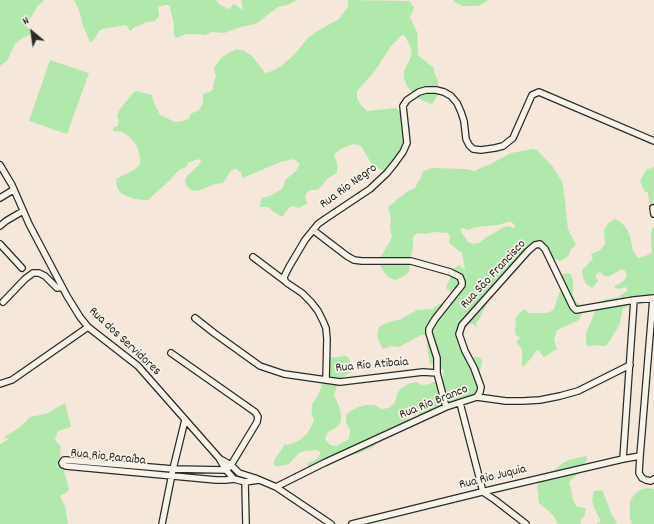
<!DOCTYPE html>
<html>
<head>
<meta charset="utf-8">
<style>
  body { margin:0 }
  #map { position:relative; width:654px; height:524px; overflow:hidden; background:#f5e7d9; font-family:Dekko,sans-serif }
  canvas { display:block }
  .north { position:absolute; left:12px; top:12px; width:40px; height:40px; -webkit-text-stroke:3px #f7f3e8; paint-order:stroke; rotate:331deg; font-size:11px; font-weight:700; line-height:16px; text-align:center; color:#2b2b2b }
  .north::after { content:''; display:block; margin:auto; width:14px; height:18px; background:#2b2b2b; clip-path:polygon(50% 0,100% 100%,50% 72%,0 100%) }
</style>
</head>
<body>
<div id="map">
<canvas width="654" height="524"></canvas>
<div class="north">N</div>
</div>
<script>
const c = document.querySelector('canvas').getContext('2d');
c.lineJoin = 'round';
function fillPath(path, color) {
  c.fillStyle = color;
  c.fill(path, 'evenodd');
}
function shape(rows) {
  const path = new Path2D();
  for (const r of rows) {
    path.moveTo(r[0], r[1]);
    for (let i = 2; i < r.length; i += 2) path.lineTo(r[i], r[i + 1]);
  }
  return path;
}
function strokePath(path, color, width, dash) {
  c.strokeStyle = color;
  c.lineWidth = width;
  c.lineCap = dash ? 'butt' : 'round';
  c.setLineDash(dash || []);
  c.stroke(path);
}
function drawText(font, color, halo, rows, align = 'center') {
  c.font = font + ' Dekko,sans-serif';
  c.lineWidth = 3.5;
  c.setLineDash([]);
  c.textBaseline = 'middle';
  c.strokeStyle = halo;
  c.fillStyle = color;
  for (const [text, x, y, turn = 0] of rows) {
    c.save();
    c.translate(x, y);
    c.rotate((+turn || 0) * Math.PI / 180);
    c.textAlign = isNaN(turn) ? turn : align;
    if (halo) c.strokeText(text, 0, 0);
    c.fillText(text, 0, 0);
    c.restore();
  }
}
const green = shape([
  [0,0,44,0,37,7,26,26,32,31,31,34,23,38,15,44,7,61,0,66],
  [74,0,216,0,220,5,229,9,231,8,232,5,234,4,243,10,241,0,297,0,287,5,278,7,266,16,259,22,255,24,241,27,224,33,212,32,205,35,195,34,186,34,176,38,174,35,174,25,170,7,168,5,166,5,158,7,159,16,155,21,147,22,135,27,130,31,127,26,125,25,103,29,99,31,93,41,91,42,89,41,87,34,83,26,79,10],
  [348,0,410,1,414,8,410,17,417,32,418,55,426,62,434,68,434,72,438,81,438,89,437,96,432,104,419,99,412,93,407,86,404,78,404,71,411,57,412,50,405,36,402,35,391,46,374,72,357,91,357,98,361,105,367,111,396,108,406,118,410,127,410,142,408,150,404,157,394,167,386,171,379,169,371,163,361,146,354,144,347,146,339,150,334,155,337,163,337,173,328,178,318,190,311,190,307,192,305,196,306,201,308,203,299,208,293,206,289,208,282,217,274,212,268,207,260,207,260,205,262,198,270,196,277,192,283,188,285,180,296,171,300,164,294,159,280,162,243,178,242,177,241,173,237,169,234,169,230,172,223,183,214,184,198,191,191,190,186,185,185,181,185,179,188,175,198,166,201,161,200,159,189,162,186,167,179,170,169,181,148,200,144,200,134,199,122,194,120,192,117,187,116,179,134,170,140,165,140,157,138,149,134,142,129,136,122,132,113,131,113,128,114,127,116,127,118,125,119,122,117,115,120,109,133,93,136,91,152,95,153,101,160,115,175,122,183,121,190,118,190,114,199,110,203,103,203,94,211,91,213,89,213,85,216,76,214,68,218,62,222,57,236,49,244,51,252,56,265,73,272,71,280,67,294,55,308,38,316,32,339,19,348,7],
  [453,0,489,0,478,6,463,6,455,2],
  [50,60,89,73,67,134,29,121],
  [533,149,537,150,553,167,563,184,568,229,576,245,571,249,568,256,561,261,554,259,542,249,534,249,520,255,514,262,507,277,494,294,489,300,478,321,476,322,477,327,473,324,467,323,466,324,460,348,467,355,470,355,473,357,479,357,481,358,482,362,480,371,482,389,471,401,466,403,460,405,457,407,443,406,436,408,423,417,415,425,418,419,418,412,417,410,415,411,404,424,399,427,388,429,385,430,381,435,375,446,357,454,342,458,311,469,308,467,307,464,310,462,317,459,321,452,317,450,304,451,299,453,289,464,281,466,275,466,274,463,275,459,285,444,287,445,294,443,301,439,307,434,311,427,314,420,311,412,312,412,312,404,318,395,322,385,324,372,325,358,345,356,348,357,352,367,352,371,339,380,334,395,340,409,341,416,340,424,334,429,328,432,325,439,330,445,337,446,349,439,350,430,346,423,346,415,352,410,359,407,366,405,374,405,382,409,389,408,395,402,397,394,401,388,408,384,416,382,423,385,430,384,443,377,444,370,430,363,427,347,427,338,428,335,421,335,399,347,391,346,383,349,379,341,377,335,379,327,386,323,401,319,417,310,433,309,433,308,453,297,452,293,446,288,454,269,457,266,459,265,464,269,465,269,462,253,449,243,449,241,450,237,448,233,434,232,426,234,417,233,413,237,413,247,410,264,409,272,404,276,396,280,389,278,384,272,380,265,380,258,389,243,392,237,390,227,391,220,389,211,388,209,389,206,408,191,415,188,423,173,423,171,433,168,466,169,474,171,482,167,489,165,511,153],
  [508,222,511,222,515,225,515,227,513,228,509,226,504,227,487,237,479,243,474,244,468,242,460,230,463,228,467,230,477,227,498,225],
  [654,167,654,213,651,211,650,208,648,193,647,192,645,192,640,181,646,170],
  [615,219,621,222,626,228,630,236,633,251,638,258,645,256,652,253,651,237,652,229,654,227,654,300,638,301,623,309,621,316,620,324,607,345,604,346,594,345,591,346,586,345,586,333,599,302,606,299,618,297,628,290,626,287,619,289,615,288,615,286,621,283,626,278,627,273,624,270,620,270,610,276,604,276,600,272,596,274,596,278,598,281,592,288,586,284,583,277,582,270,593,259,591,254,600,250,605,244,604,230,608,223],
  [570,273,573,280,573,295,576,302,582,306,582,313,579,320,557,330,554,339,557,349,544,357,538,350,536,351,532,357,525,365,522,367,522,350,516,341,520,339,520,338,516,335,515,331,516,321,515,319,518,314,525,309,528,313,545,313,550,312,554,309,558,296,561,290,560,283,557,278,561,274],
  [65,403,71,427,58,431,57,433,55,439,56,441,61,447,60,453,61,460,69,489,67,492,60,496,65,506,68,524,0,524,0,444,9,439,4,437,19,428,30,417,46,414],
  [586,456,587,457,587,459,578,474,570,481,569,484,571,487,571,490,572,493,573,500,577,507,586,508,584,517,583,517,580,521,581,524,558,524,553,515,539,503,537,486,545,473,554,470,563,463,569,460],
  [647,488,654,489,654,524,632,524,630,518,630,501,634,495,640,490],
  [602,490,608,504,610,511,617,524,597,524,597,523,601,521,594,508,592,499,594,491]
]);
const minor = shape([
  [0,165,12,185,29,224,67,296,80,317,88,327,138,366,219,458,226,470,234,479],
  [0,198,13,190],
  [653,208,654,214],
  [0,226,6,221,23,211],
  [313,230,347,256,354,260,362,261,411,261,450,272,460,277,462,282,462,285,435,319,429,329,429,333,437,358,437,373],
  [0,244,22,268],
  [253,257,285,281,287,283,302,293,311,302,318,311,323,321,326,328,327,339,326,380],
  [285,281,284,277,289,267,305,240,318,224,325,219,370,189,387,173,395,163,403,152,407,143,403,106,407,100,419,92,426,90,436,90,444,92,451,96,457,103,461,112,464,121,466,139,469,145,473,149,481,150,495,148,503,146,513,138,532,95,539,92,654,141],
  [653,298,640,456,639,473,642,478,646,480,651,481,654,479],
  [3,302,25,279,33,273,39,273,45,276,57,288,62,287],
  [195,318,214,333,260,366,284,374,340,382,423,372,437,373,446,407],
  [171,353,255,412,257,415,258,417,257,422,231,465,226,470],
  [0,384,12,380,88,327],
  [477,397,480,392,481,387,474,368,465,351,459,334,462,325,528,251,535,245,540,244,545,249,573,307,576,310,634,300,654,298],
  [460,403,483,492,495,500,526,524],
  [220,459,231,465,239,473,255,478,276,487,331,524],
  [623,459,634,300],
  [226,470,173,469,66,460,64,460,62,463,63,465,66,466,216,480,226,480,234,479,245,482,259,480],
  [245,482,246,524],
  [276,487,324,463,446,407,477,397,506,401,523,401,540,400,560,396,578,391,630,365],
  [162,524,173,469,185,420],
  [352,524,490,490,623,459,640,456]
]);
const streetNames = [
  ["Rua Rio Negro",349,187,-36],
  ["Rua São Francisco",494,275,-47],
  ["Rua dos Servidores",124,342,43],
  ["Rua Rio Atibaia",372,366,-5],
  ["Rua Rio Branco",434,403,-22],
  ["Rua Rio Paraíba",108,458,6],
  ["Rua Rio Juquia",493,478,-14]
];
fillPath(green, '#b1e9ac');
strokePath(minor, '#2b2b2b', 8);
strokePath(minor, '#f7f3e8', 5.5);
drawText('13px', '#2b2b2b', '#f7f3e8', streetNames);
</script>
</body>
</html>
